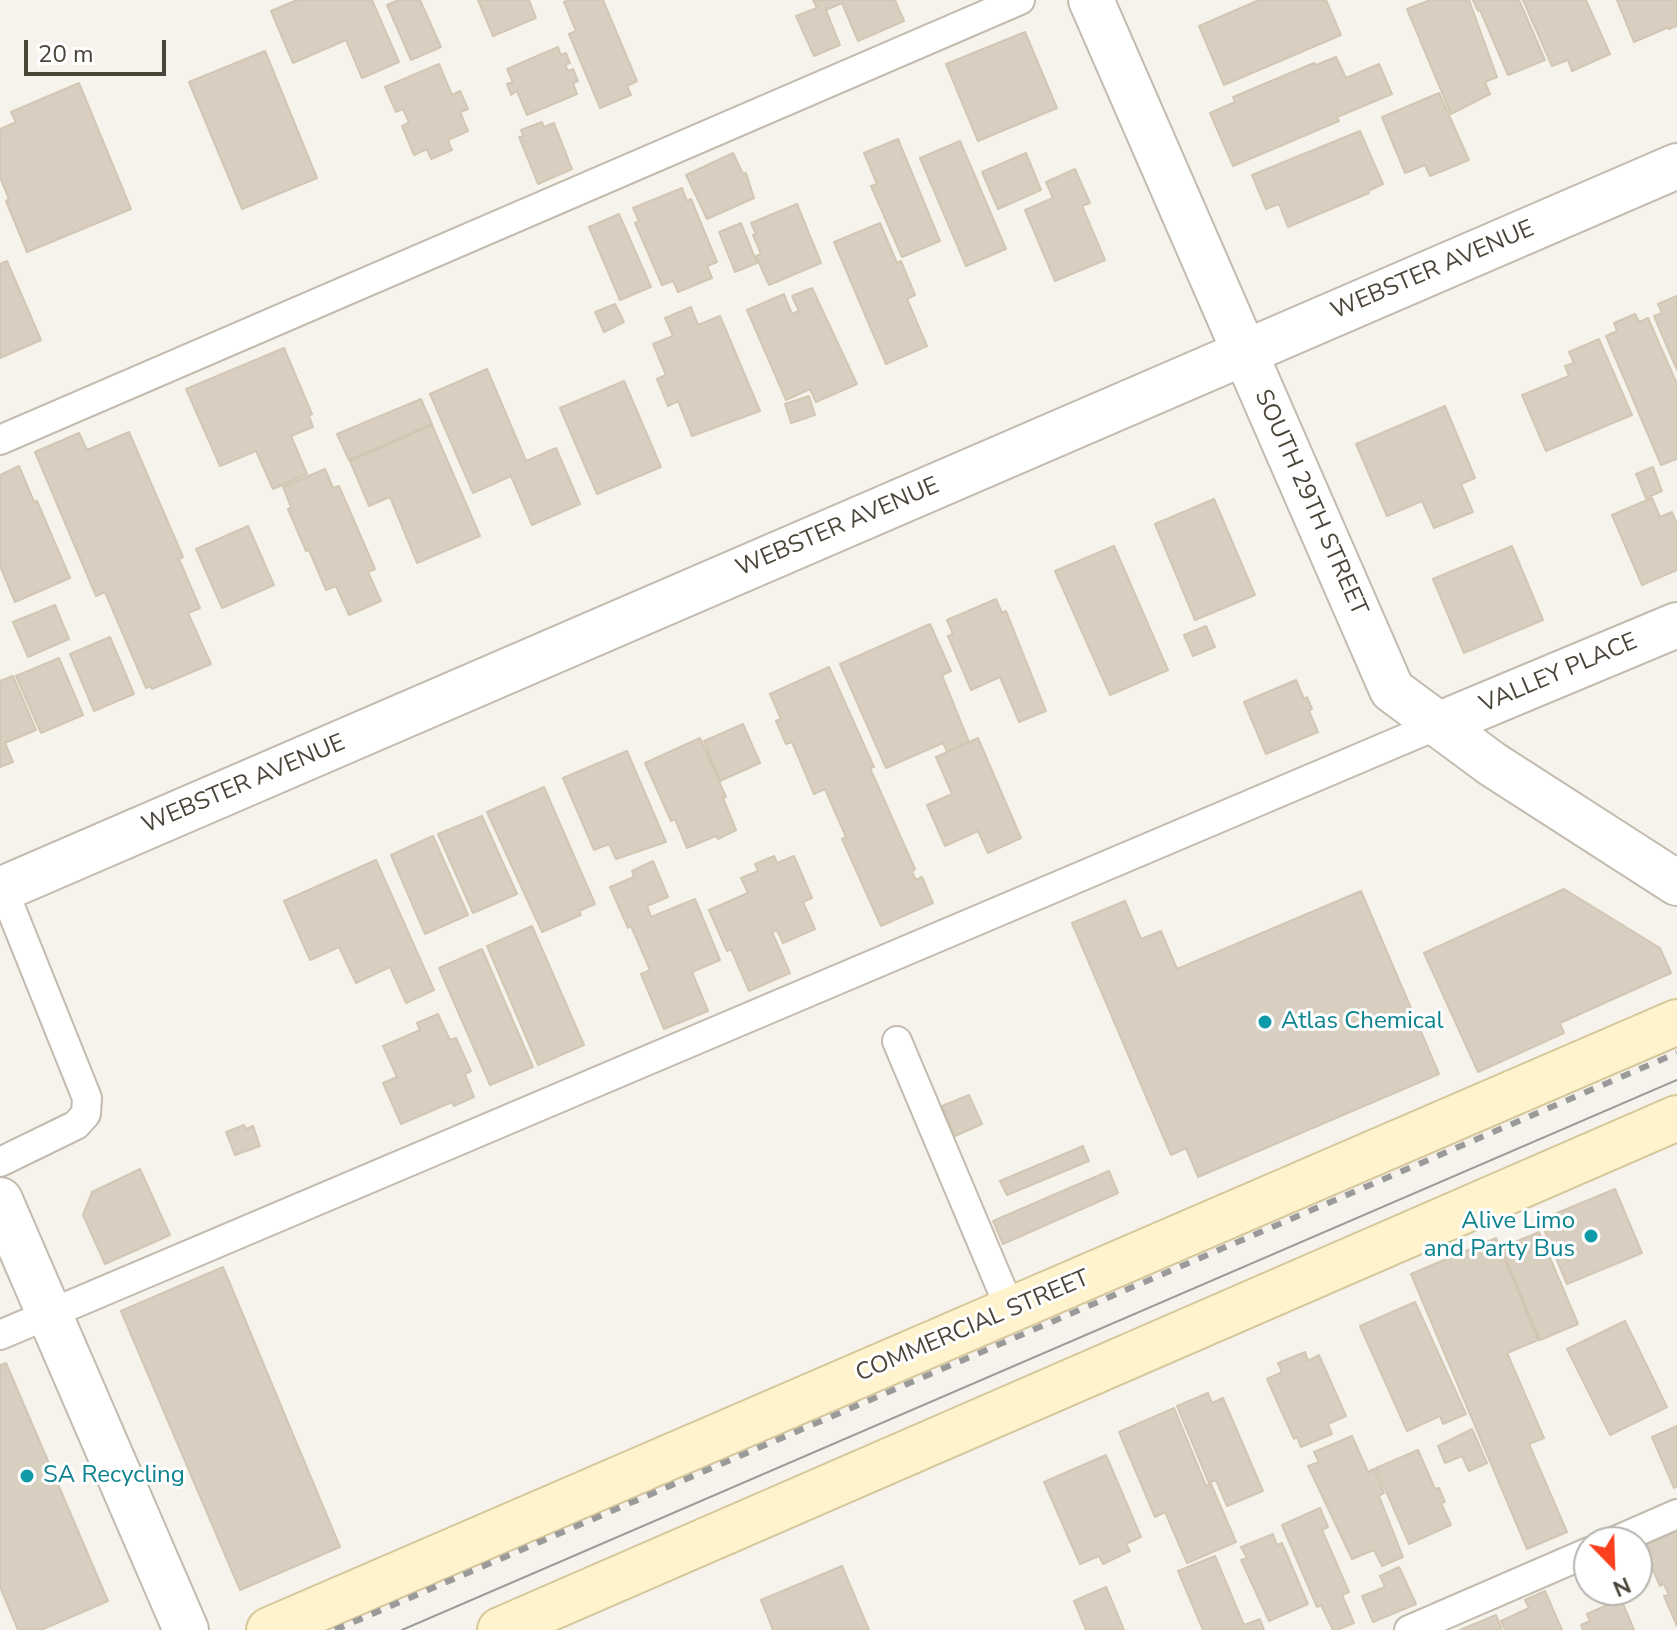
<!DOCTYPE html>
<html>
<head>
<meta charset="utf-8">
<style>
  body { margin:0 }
  #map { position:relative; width:1677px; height:1630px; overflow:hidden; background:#f6f3ec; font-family:"Nunito Sans",sans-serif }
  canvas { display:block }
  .north { position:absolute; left:1573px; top:1526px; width:80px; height:80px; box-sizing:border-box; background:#fff; border:2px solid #b7b4b0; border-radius:50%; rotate:157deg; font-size:22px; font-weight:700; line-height:32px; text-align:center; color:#4b4439 }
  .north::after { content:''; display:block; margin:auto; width:28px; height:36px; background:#fc3f1d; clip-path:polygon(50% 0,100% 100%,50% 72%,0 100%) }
  .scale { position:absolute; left:24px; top:40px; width:142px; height:36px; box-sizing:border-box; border:4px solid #4b4439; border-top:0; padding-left:10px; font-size:24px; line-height:28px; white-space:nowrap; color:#4b4439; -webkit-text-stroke:6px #fff; paint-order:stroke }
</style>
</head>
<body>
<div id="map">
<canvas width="1677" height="1630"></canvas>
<div class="north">N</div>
<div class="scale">20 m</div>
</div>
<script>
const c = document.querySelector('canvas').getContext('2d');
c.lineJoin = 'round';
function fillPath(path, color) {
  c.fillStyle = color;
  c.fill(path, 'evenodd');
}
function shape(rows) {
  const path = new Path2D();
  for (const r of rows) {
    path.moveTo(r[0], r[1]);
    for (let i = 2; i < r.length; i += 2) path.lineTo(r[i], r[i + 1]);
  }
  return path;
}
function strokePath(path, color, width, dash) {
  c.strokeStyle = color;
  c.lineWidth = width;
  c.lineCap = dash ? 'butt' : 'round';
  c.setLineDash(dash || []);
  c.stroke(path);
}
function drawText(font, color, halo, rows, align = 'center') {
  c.font = font + ' "Nunito Sans",sans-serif';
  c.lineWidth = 6;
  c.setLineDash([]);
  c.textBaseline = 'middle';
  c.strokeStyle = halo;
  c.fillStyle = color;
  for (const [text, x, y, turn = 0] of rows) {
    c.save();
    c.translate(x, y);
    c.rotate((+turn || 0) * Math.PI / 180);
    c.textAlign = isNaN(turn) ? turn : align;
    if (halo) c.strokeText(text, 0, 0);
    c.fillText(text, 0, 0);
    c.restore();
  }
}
const building = shape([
  [297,0,372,0,399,62,362,78,346,40,293,63,271,11,297,0],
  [398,0,420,0,441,47,411,60,387,5,398,0],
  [478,0,529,0,536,18,493,36,478,0],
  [568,0,603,0,637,81,627,86,631,95,600,108,569,34,576,31,564,2,568,0],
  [813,0,895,0,904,21,858,41,842,3,826,10,840,45,814,56,796,16,817,8,813,0],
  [1259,0,1326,0,1341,35,1224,85,1199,26,1259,0],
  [1430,0,1469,0,1497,77,1485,82,1490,94,1451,114,1407,9,1430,0],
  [1473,0,1519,0,1545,60,1508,75,1480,10,1478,11,1473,0],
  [1523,0,1586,0,1610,54,1572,71,1568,60,1552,66,1523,0],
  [1617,0,1677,0,1677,26,1669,29,1669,27,1634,42,1617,0],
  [1025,32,1057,108,978,141,946,64,1025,32],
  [558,47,561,55,566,53,570,63,565,65,568,71,573,69,578,81,573,83,577,94,527,115,517,91,511,95,507,84,513,82,507,69,558,47],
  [265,51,317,178,242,209,189,82,265,51],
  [1336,57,1346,78,1379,64,1392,94,1337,117,1339,121,1233,166,1210,113,1235,102,1233,97,1314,63,1316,65,1336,57],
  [439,64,452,95,460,91,468,109,460,112,468,131,448,140,452,150,431,159,427,149,414,155,402,126,409,122,403,109,396,112,385,87,439,64],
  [79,83,131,209,27,252,6,201,9,199,0,177,0,129,16,122,11,112,79,83],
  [1439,93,1469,160,1430,176,1425,165,1405,173,1382,117,1439,93],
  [542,122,544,127,554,123,572,169,538,184,519,137,523,136,521,130,542,122],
  [1360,131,1383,184,1368,191,1369,193,1288,227,1279,204,1266,209,1252,175,1360,131],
  [898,139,940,241,902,257,871,186,877,184,864,153,898,139],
  [960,141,1006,249,966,266,920,158,960,141],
  [733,153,743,174,746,173,754,198,707,219,686,175,733,153],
  [1026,153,1041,190,998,209,982,172,1026,153],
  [1075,169,1090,203,1082,206,1105,260,1055,281,1025,210,1053,198,1046,182,1075,169],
  [682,188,687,201,691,199,717,262,707,266,712,278,678,292,673,281,662,285,635,223,639,221,633,208,682,188],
  [797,204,821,263,769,285,756,256,761,254,753,235,756,234,751,223,797,204],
  [619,214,651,287,620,300,589,227,619,214],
  [741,223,757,263,735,272,719,232,741,223],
  [880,223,897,263,901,261,915,295,907,299,927,346,886,364,834,242,880,223],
  [7,261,41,340,0,358,0,264,7,261],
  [812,288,857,384,816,402,810,389,786,400,747,310,784,294,792,314,799,311,792,296,812,288],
  [1677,296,1677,370,1654,316,1662,313,1658,304,1677,296],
  [615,304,624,322,604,332,595,312,615,304],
  [691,307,698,325,720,316,760,411,692,436,678,401,668,406,657,379,666,375,653,344,673,336,665,318,691,307],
  [1635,314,1639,322,1648,318,1677,384,1677,459,1661,465,1606,336,1617,331,1614,323,1635,314],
  [1599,339,1632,415,1546,451,1522,395,1569,376,1565,366,1574,363,1569,352,1599,339],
  [284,348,312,414,309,416,313,427,291,436,307,474,273,489,256,451,220,466,186,389,284,348],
  [487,369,526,461,556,448,580,504,532,525,511,476,473,493,430,394,487,369],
  [624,381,661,467,597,494,560,408,624,381],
  [809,396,815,415,791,423,785,404,809,396],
  [421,399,432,424,349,460,337,434,421,399],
  [1445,406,1475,478,1461,484,1473,512,1434,528,1422,501,1387,516,1356,444,1445,406],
  [432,425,480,536,417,563,390,497,369,506,350,461,432,425],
  [129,432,183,557,179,559,200,608,188,613,211,664,152,689,151,686,146,688,105,592,96,596,35,452,79,433,87,450,129,432],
  [19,466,34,502,37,501,70,578,15,602,0,566,0,475,19,466],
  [1653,467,1662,491,1646,498,1636,474,1653,467],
  [325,469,333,488,339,486,375,569,368,572,381,601,349,615,336,586,326,590,309,550,306,551,288,509,291,507,283,487,325,469],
  [1652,498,1660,517,1672,512,1677,524,1677,570,1642,585,1612,515,1652,498],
  [1214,499,1255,595,1195,620,1155,524,1214,499],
  [248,526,274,585,222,608,196,549,248,526],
  [1114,546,1168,670,1110,695,1055,571,1114,546],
  [1512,546,1543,620,1464,653,1433,579,1512,546],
  [996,599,1002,613,1006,611,1046,711,1019,722,1000,677,971,690,948,636,953,634,947,620,996,599],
  [55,605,69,639,28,657,13,622,55,605],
  [930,624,951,671,942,675,969,742,947,751,943,743,886,768,840,664,930,624],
  [1206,626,1215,647,1193,656,1184,635,1206,626],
  [110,637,134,694,94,711,70,654,110,637],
  [59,658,83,715,41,733,16,676,59,658],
  [829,667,874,767,870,768,915,869,912,872,916,880,922,877,933,903,881,926,842,839,846,837,825,789,814,794,792,742,786,744,776,721,781,719,770,694,829,667],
  [13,676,36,730,5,743,13,762,0,767,0,681,13,676],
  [1296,680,1304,699,1307,697,1312,709,1309,711,1318,732,1266,754,1244,702,1296,680],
  [743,724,760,763,720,781,704,741,743,724],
  [700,738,726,797,723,798,736,830,718,839,716,836,687,848,675,819,671,821,645,763,700,738],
  [978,738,1021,838,988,853,978,831,945,846,927,805,952,794,936,757,978,738],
  [627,751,666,842,616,859,609,844,594,850,563,778,627,751],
  [544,787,595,904,579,911,581,915,542,932,487,812,544,787],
  [482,816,517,894,473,913,438,834,482,816],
  [433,836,468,915,425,934,391,855,433,836],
  [774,856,777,863,794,856,812,898,803,902,815,929,783,943,777,930,772,932,790,973,749,991,731,949,727,951,709,910,748,893,741,878,758,871,755,864,774,856],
  [376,860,434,990,406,1003,390,967,356,983,339,947,310,960,284,901,376,860],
  [653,861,668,897,647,906,651,917,695,899,720,960,692,972,708,1011,664,1029,641,974,650,970,631,926,628,928,610,887,634,877,632,871,653,861],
  [1564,889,1660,948,1671,973,1560,1023,1564,1033,1478,1072,1424,953,1564,889],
  [1361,891,1439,1074,1198,1177,1186,1148,1171,1155,1072,923,1125,901,1141,939,1161,931,1177,969,1361,891],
  [532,926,584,1045,538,1065,487,946,532,926],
  [482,949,533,1067,490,1085,439,968,482,949],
  [438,1014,450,1040,456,1038,471,1071,465,1074,474,1097,454,1106,452,1102,401,1124,383,1083,397,1077,383,1046,420,1030,417,1023,438,1014],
  [969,1095,982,1124,955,1136,942,1106,969,1095],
  [244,1125,246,1129,253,1126,260,1146,235,1155,226,1132,244,1125],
  [1083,1146,1089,1161,1007,1195,1000,1181,1083,1146],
  [140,1169,170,1235,105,1264,83,1215,92,1192,140,1169],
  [1109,1171,1118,1193,1003,1244,993,1221,1109,1171],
  [1615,1189,1642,1253,1567,1284,1540,1220,1615,1189],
  [1539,1232,1578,1324,1540,1340,1501,1248,1539,1232],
  [1496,1238,1538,1340,1507,1353,1544,1438,1529,1444,1567,1532,1527,1549,1411,1274,1496,1238],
  [223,1267,340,1547,240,1590,121,1311,223,1267],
  [1415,1302,1466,1414,1443,1424,1440,1416,1407,1431,1360,1326,1415,1302],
  [1625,1321,1667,1407,1610,1435,1567,1349,1625,1321],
  [1305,1352,1308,1361,1319,1355,1346,1416,1328,1424,1332,1434,1301,1447,1297,1437,1294,1439,1267,1379,1282,1372,1278,1363,1305,1352],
  [6,1363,108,1601,41,1630,18,1630,0,1587,0,1365,6,1363],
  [1208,1393,1212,1403,1223,1398,1263,1491,1227,1506,1216,1480,1209,1483,1177,1406,1208,1393],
  [1174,1408,1206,1486,1211,1484,1236,1542,1187,1563,1165,1512,1155,1517,1119,1432,1174,1408],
  [1677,1426,1677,1486,1674,1488,1652,1437,1677,1426],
  [1472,1429,1487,1463,1469,1471,1462,1456,1445,1463,1438,1446,1472,1429],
  [1352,1436,1368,1472,1374,1469,1384,1493,1379,1496,1403,1557,1382,1566,1374,1550,1352,1559,1308,1466,1319,1462,1314,1452,1352,1436],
  [1418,1450,1435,1489,1439,1488,1445,1502,1441,1503,1451,1525,1409,1544,1376,1468,1418,1450],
  [1106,1455,1141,1537,1126,1544,1130,1551,1103,1564,1099,1556,1080,1564,1044,1482,1106,1455],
  [1320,1508,1328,1527,1322,1530,1349,1592,1342,1595,1354,1623,1337,1630,1333,1630,1321,1605,1317,1607,1282,1525,1320,1508],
  [1677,1531,1677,1626,1664,1596,1669,1595,1664,1584,1660,1586,1646,1554,1651,1552,1647,1544,1677,1531],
  [1273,1534,1277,1545,1282,1543,1308,1604,1269,1621,1241,1560,1247,1558,1241,1547,1273,1534],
  [1215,1556,1244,1625,1260,1619,1264,1630,1203,1630,1178,1571,1215,1556],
  [842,1566,869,1630,773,1630,761,1600,842,1566],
  [1399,1567,1416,1604,1373,1622,1362,1596,1385,1587,1380,1576,1399,1567],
  [1106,1587,1124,1630,1086,1630,1074,1601,1106,1587],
  [1545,1591,1562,1630,1505,1630,1501,1621,1529,1608,1525,1600,1545,1591],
  [1621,1599,1634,1630,1583,1630,1581,1625,1590,1621,1587,1614,1621,1599],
  [1496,1615,1502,1630,1460,1630,1496,1615]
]);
const service = shape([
  [0,440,1020,0],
  [897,1041,1011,1311],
  [0,1162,76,1125,86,1114,87,1098,3,889],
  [0,1335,1440,724],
  [1613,1542,1677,1514],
  [1409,1630,1589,1552]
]);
const minor = shape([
  [1091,0,1392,690,1492,764,1677,883],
  [1440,724,1677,625],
  [0,890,1677,166]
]);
const tertiary = shape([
  [0,1200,186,1630]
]);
const secondary = shape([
  [269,1630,1677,1022],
  [500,1630,1677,1118]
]);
const tram = shape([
  [402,1630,1677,1080]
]);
const rail = shape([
  [335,1630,1677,1053]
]);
const markers = [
  [1265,1022,8,"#0f9aa8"],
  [1591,1236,8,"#0f9aa8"],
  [27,1476,8,"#0f9aa8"]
];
const streetNames = [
  ["WEBSTER AVENUE",1433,271,-23],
  ["SOUTH 29TH STREET",1310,503,66],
  ["WEBSTER AVENUE",838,528,-23],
  ["VALLEY PLACE",1559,674,-23],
  ["WEBSTER AVENUE",244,785,-23],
  ["COMMERCIAL STREET",973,1327,-23]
];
const cultureNames = [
  ["Atlas Chemical",1281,1022],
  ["Alive Limo",1575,1222,"right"],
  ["and Party Bus",1575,1250,"right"],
  ["SA Recycling",43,1476]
];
fillPath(building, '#d8cfc1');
strokePath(building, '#d3c7b4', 2);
strokePath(service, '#c2bbae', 32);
strokePath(minor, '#c2bbae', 48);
strokePath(tertiary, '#c2bbae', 48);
strokePath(secondary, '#d6c79b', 48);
strokePath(service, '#fff', 28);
strokePath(minor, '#fff', 44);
strokePath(tertiary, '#fff', 44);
strokePath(secondary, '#fff3cd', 44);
strokePath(tram, '#9a9a9a', 2);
strokePath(rail, '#9a9a9a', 6, [10, 10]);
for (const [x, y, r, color] of markers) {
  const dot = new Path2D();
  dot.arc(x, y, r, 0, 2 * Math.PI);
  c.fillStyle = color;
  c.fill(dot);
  strokePath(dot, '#fff', 3);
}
drawText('24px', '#4b4439', '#fff', streetNames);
drawText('24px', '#0d838f', '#fff', cultureNames, 'left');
</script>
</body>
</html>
